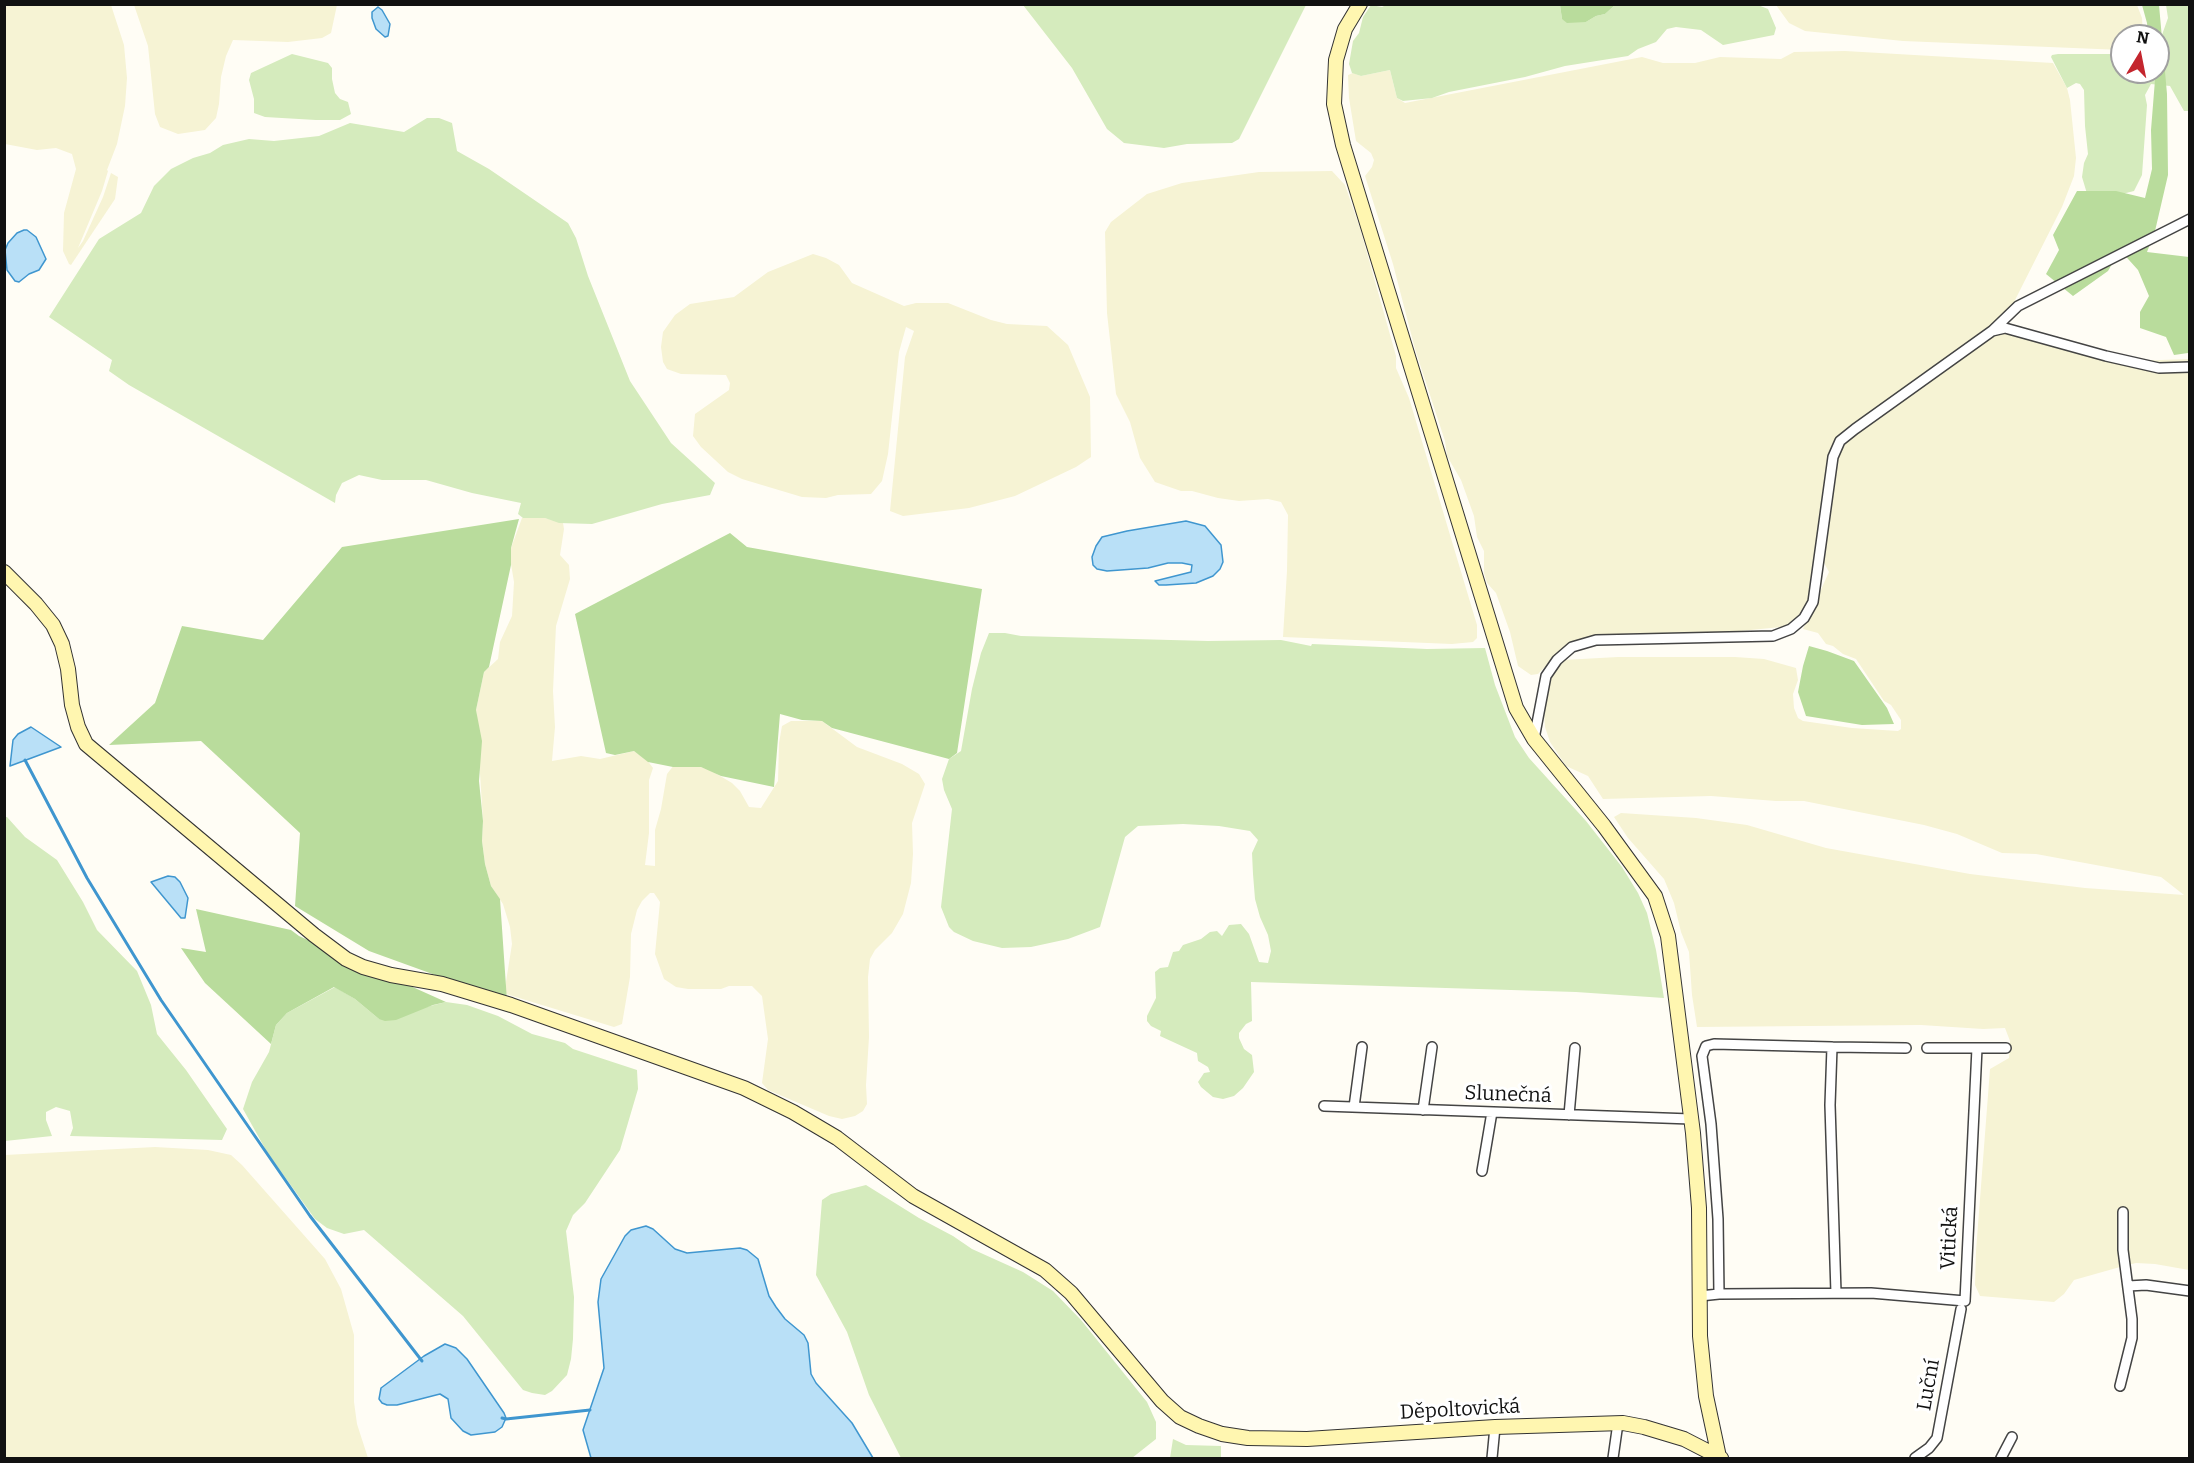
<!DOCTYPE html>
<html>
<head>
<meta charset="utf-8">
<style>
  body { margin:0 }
  #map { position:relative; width:2194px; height:1463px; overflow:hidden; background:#fffdf5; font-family:Bitter,serif }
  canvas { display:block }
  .frame { position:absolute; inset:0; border:6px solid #111; pointer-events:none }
  .north { position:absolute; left:2110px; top:24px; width:60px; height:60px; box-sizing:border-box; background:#fff; border:2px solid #a0a0a0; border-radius:50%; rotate:10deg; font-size:16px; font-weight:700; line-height:24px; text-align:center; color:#111 }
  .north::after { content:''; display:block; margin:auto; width:21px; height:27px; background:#c4262e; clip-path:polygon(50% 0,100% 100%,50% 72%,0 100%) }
</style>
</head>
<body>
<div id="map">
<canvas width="2194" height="1463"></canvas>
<div class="frame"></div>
<div class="north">N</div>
</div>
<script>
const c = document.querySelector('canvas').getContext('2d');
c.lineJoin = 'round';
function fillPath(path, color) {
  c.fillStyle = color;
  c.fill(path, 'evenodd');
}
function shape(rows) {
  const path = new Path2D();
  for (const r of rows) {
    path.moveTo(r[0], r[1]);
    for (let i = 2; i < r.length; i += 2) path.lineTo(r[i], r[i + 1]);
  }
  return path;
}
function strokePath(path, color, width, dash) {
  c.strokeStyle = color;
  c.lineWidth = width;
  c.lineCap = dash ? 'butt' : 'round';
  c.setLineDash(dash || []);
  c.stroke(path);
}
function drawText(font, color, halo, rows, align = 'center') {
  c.font = font + ' Bitter,serif';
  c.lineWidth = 6;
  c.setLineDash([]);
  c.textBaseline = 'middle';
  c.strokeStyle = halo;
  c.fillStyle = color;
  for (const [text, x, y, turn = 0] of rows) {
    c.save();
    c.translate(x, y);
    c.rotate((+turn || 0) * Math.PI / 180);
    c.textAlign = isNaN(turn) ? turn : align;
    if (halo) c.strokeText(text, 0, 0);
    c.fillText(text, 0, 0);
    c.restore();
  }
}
const farmland = shape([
  [4,5,111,5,124,45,127,78,125,106,117,144,107,170,108,171,102,191,78,248,83,241,103,197,111,173,118,177,115,199,71,265,69,264,63,251,64,213,76,169,72,154,56,148,37,150,5,144],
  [134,5,134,4,337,5,331,33,322,38,288,42,233,40,226,56,221,77,219,104,216,118,205,130,178,134,160,127,155,114,148,46],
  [1776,5,2137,5,2142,18,2143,34,2143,36,2122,36,2122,50,1903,41,1805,31,1789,23],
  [1845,51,2053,63,2067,88,2070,100,2076,158,2074,176,2062,207,2012,306,2007,324,2132,361,2189,359,2189,1270,2155,1264,2136,1263,2120,1267,2074,1280,2064,1294,2054,1302,1980,1296,1975,1285,1976,1251,1990,1069,2009,1058,2010,1041,2005,1028,1983,1029,1921,1025,1697,1027,1692,995,1689,952,1681,932,1674,903,1664,879,1628,838,1614,817,1621,813,1696,818,1747,825,1826,848,1970,874,2085,888,2184,895,2161,877,2036,854,2002,853,1957,834,1924,825,1804,801,1776,801,1711,796,1603,799,1588,776,1566,766,1550,742,1545,727,1544,712,1546,689,1554,670,1563,660,1618,657,1735,657,1764,659,1796,668,1798,680,1793,694,1794,708,1798,718,1803,721,1852,728,1898,731,1901,729,1901,720,1891,705,1884,701,1856,659,1843,654,1833,646,1826,644,1818,633,1803,629,1829,572,1823,561,1800,619,1791,626,1730,632,1682,640,1576,643,1559,652,1538,674,1531,675,1518,666,1510,632,1496,593,1487,583,1484,573,1484,551,1477,537,1474,516,1461,480,1447,456,1445,441,1415,349,1393,264,1365,176,1372,167,1374,160,1371,153,1356,141,1349,98,1348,75,1353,73,1361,76,1390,70,1397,98,1405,103,1642,57,1663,63,1695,63,1720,57,1781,59,1794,52],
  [1332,171,1345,185,1360,228,1396,356,1396,368,1409,398,1477,625,1477,638,1473,642,1452,644,1283,637,1287,571,1288,515,1281,502,1268,499,1239,501,1218,498,1192,491,1181,491,1155,482,1140,458,1130,422,1116,394,1107,313,1105,232,1111,222,1147,194,1182,183,1259,172],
  [813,254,826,258,839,265,852,283,904,306,916,303,948,303,991,320,1007,324,1047,326,1068,345,1090,397,1091,457,1076,467,1015,496,969,508,903,516,890,511,905,357,914,331,906,327,899,352,888,454,882,481,871,494,838,495,826,498,802,497,742,479,728,472,701,447,693,436,695,414,729,390,730,383,726,375,681,374,667,369,663,362,661,347,663,332,675,315,690,304,734,297,768,272],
  [522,518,545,518,563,523,564,529,560,555,569,565,570,579,556,626,553,691,555,727,552,761,581,756,600,759,634,751,647,760,653,768,649,780,649,833,645,865,655,866,655,830,661,809,667,774,674,765,701,767,710,770,732,783,740,791,749,807,761,808,778,781,779,743,782,726,791,721,822,721,857,747,902,764,919,774,925,784,912,823,913,854,911,883,903,914,892,933,875,950,870,959,868,977,869,1037,866,1085,867,1104,863,1111,855,1116,842,1119,829,1116,768,1090,762,1083,768,1039,762,996,752,986,729,986,721,989,688,989,676,987,664,979,655,954,660,902,654,893,650,893,642,901,637,910,631,934,630,977,622,1024,614,1027,506,994,505,988,512,944,510,927,503,904,491,886,485,864,482,841,483,821,476,710,484,672,498,659,500,642,512,616,514,582,510,558,511,548],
  [155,1147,208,1150,231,1155,242,1165,325,1259,341,1289,354,1335,354,1402,357,1424,368,1458,5,1458,5,1155]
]);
const green = shape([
  [1388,4,1560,5,1562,19,1586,22,1596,16,1605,14,1615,5,1758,5,1768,9,1776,28,1774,35,1723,45,1701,30,1676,27,1667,29,1656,42,1638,49,1628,56,1565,66,1525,77,1449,92,1432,98,1403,101,1397,98,1390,70,1361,76,1352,73,1349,64,1353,41,1359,33,1363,17,1371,5,1382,7],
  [1023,5,1306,5,1239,139,1232,143,1187,144,1164,148,1124,143,1107,129,1072,68],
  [2166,5,2189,5,2189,111,2184,111,2170,86,2151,84,2145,95,2147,105,2142,175,2134,191,2114,196,2088,197,2082,177,2084,163,2088,154,2085,126,2084,90,2080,84,2076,83,2067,88,2051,57,2052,55,2058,54,2122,54,2122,72,2149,72,2149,76,2154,75,2155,72,2158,72,2158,46,2168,18],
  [292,54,328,63,332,68,332,79,335,93,340,99,348,102,351,114,340,120,316,120,265,117,254,113,254,99,249,80,251,73],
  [427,118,439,118,452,123,457,151,489,169,568,223,576,238,588,276,630,381,671,443,715,483,710,495,662,504,592,524,559,523,545,518,523,518,518,514,521,503,472,493,426,480,382,480,359,475,342,483,336,495,335,503,129,385,109,371,112,360,49,317,99,239,141,213,154,186,171,169,193,158,210,153,223,145,249,139,274,141,319,136,350,123,404,132],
  [989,633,1005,633,1021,636,1208,641,1281,640,1311,646,1312,644,1427,649,1485,648,1495,685,1515,737,1529,758,1586,821,1622,867,1638,893,1647,913,1656,950,1664,998,1576,992,1251,982,1252,1021,1246,1024,1239,1033,1239,1038,1244,1049,1252,1055,1254,1072,1243,1088,1234,1096,1223,1099,1213,1097,1201,1087,1198,1082,1204,1073,1210,1072,1208,1067,1198,1061,1197,1053,1160,1036,1161,1031,1151,1026,1147,1021,1147,1016,1156,998,1155,972,1160,968,1168,967,1173,952,1179,951,1183,945,1201,939,1210,932,1217,931,1222,936,1229,925,1241,924,1249,934,1259,962,1268,963,1271,951,1268,935,1260,917,1255,899,1253,874,1252,853,1258,840,1250,831,1219,826,1183,824,1138,826,1125,837,1100,927,1068,939,1031,947,1002,948,973,941,954,932,949,927,941,907,952,809,944,790,942,779,949,759,961,751,972,689,981,653],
  [5,817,7,817,25,837,57,860,83,902,97,930,137,971,151,1005,157,1034,186,1070,227,1129,222,1140,70,1136,73,1128,70,1111,56,1107,46,1112,46,1120,52,1136,5,1141],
  [335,987,355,999,379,1019,446,1002,467,1005,498,1016,532,1034,565,1043,573,1049,637,1070,638,1089,620,1150,585,1203,573,1215,566,1231,574,1297,573,1339,571,1359,567,1375,552,1391,545,1395,532,1393,523,1390,463,1316,364,1230,344,1234,327,1228,315,1219,267,1152,243,1109,252,1082,269,1052,276,1025,287,1013],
  [866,1185,919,1218,953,1236,972,1249,1023,1272,1053,1291,1081,1320,1147,1402,1156,1422,1156,1439,1132,1458,901,1458,869,1395,847,1332,816,1275,822,1200,831,1194],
  [1173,1439,1186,1445,1221,1446,1221,1458,1170,1458]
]);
const forest = shape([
  [1560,5,1560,4,1615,5,1605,14,1596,16,1586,22,1567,23,1562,19],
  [2142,5,2159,5,2167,94,2168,175,2155,231,2147,252,2189,257,2190,342,2188,353,2174,355,2166,337,2140,328,2140,312,2149,296,2138,270,2120,250,2108,271,2073,296,2046,274,2059,250,2053,235,2077,191,2116,191,2145,198,2152,169,2151,130,2155,80,2153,72,2158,72,2158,36,2148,36,2147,23],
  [519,519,511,548,511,565,489,667,484,672,476,710,482,741,479,781,483,821,482,841,485,864,491,886,500,899,507,1001,369,951,295,906,300,833,201,741,109,745,155,703,182,626,263,640,342,547],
  [730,533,747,547,982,589,957,753,949,759,832,728,822,721,802,720,780,714,774,787,721,776,701,767,673,767,648,762,634,751,615,755,606,753,575,614],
  [1809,646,1827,651,1854,661,1887,708,1894,724,1862,725,1806,716,1798,692,1803,666],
  [196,909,291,930,299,936,446,1002,433,1005,396,1020,385,1021,379,1019,355,999,334,987,287,1013,276,1025,271,1044,205,983,181,948,206,952]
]);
const water = shape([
  [378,7,382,10,390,24,388,36,385,37,376,29,372,18,372,12,378,7],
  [24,230,27,230,36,237,46,259,39,270,29,274,19,282,15,281,7,270,5,250,8,243,17,233,24,230],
  [1186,521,1205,526,1221,545,1223,562,1220,569,1213,576,1196,583,1166,585,1159,585,1155,581,1191,572,1192,565,1182,563,1168,563,1148,568,1107,571,1097,569,1093,565,1092,557,1096,546,1102,537,1127,531,1186,521],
  [31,727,61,747,10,766,13,740,18,734,31,727],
  [168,876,175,877,180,882,188,898,185,918,181,918,151,882,168,876],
  [646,1226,653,1229,675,1249,687,1253,740,1248,747,1250,758,1259,769,1296,776,1307,785,1319,804,1335,808,1343,811,1374,816,1383,852,1423,873,1458,591,1458,583,1430,604,1368,598,1302,601,1279,625,1236,631,1230,646,1226],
  [445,1344,456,1348,467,1359,504,1413,506,1418,502,1427,495,1432,471,1435,463,1431,451,1418,448,1399,440,1394,397,1405,387,1405,382,1403,379,1399,381,1388,424,1356,445,1344]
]);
const stream = shape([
  [25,760,87,878,161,1000,310,1216,422,1361],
  [502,1418,506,1419,590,1410]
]);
const street = shape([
  [1992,331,2018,306,2190,219],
  [1534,739,1546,676,1557,660,1572,647,1596,640,1773,636,1791,629,1804,618,1813,602,1833,457,1840,441,1855,429,1992,331,2005,328,2106,356,2159,368,2190,367],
  [1832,1047,1906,1048],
  [1927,1048,2006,1048],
  [1324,1106,1691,1119],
  [1354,1107,1362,1047],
  [1423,1110,1432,1047],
  [1569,1115,1575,1048],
  [1482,1171,1492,1112],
  [2128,1286,2146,1285,2190,1291],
  [1719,1294,1718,1219,1711,1124,1702,1056,1706,1046,1714,1044,1832,1047,1830,1105,1836,1293],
  [1700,1296,1719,1294,1871,1293,1965,1301,1977,1048],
  [2120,1386,2132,1338,2132,1319,2123,1250,2123,1212],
  [1492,1458,1495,1427],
  [1613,1458,1618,1423],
  [1915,1458,1929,1448,1937,1438,1961,1309],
  [2001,1458,2012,1437]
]);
const secondary = shape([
  [1360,4,1345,29,1336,60,1334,104,1343,145,1516,708,1534,739,1604,826,1655,896,1668,936,1693,1133,1699,1208,1700,1336,1706,1396,1719,1457],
  [4,572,36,604,53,625,62,644,68,669,72,705,78,727,86,744,314,935,346,959,363,967,391,975,442,984,511,1005,744,1088,793,1112,837,1138,913,1196,1045,1270,1071,1293,1162,1401,1180,1417,1199,1426,1222,1434,1248,1438,1307,1439,1495,1427,1623,1423,1644,1427,1684,1439,1721,1458]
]);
const streetNames = [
  ["Slunečná",1508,1095,2],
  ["Vitická",1950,1238,-87],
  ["Luční",1929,1385,-80],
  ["Děpoltovická",1460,1410,-3]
];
fillPath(farmland, '#f6f3d4');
fillPath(green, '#d5ebbd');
fillPath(forest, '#b9dc9c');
fillPath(water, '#b9e0f7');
strokePath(water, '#3f96cf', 1.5);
strokePath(stream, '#3f96cf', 3);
strokePath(street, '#444', 12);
strokePath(secondary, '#333', 16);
strokePath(street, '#fff', 9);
strokePath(secondary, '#fff6b0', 14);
drawText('20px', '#111', '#fff', streetNames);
</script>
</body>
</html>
